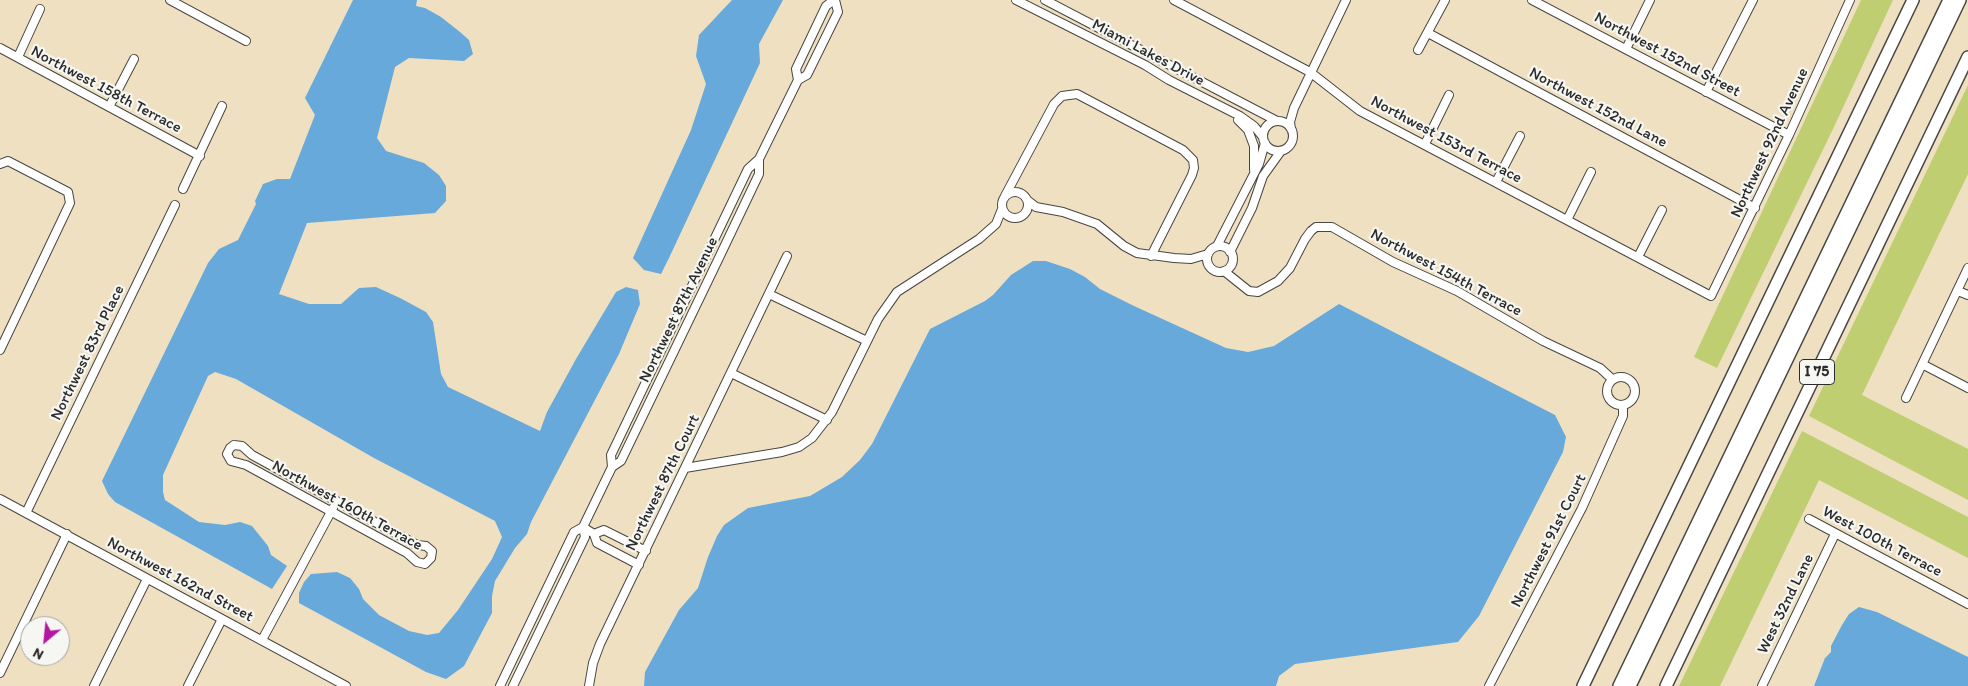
<!DOCTYPE html>
<html>
<head>
<meta charset="utf-8">
<style>
  body { margin:0 }
  #map { position:relative; width:1968px; height:686px; overflow:hidden; background:#efe0c2; font-family:Itim,sans-serif }
  canvas { display:block }
  .north { position:absolute; left:20px; top:616px; width:50px; height:50px; box-sizing:border-box; background:#f6f6f2; border:1px solid #a5a5a2; border-radius:50%; rotate:208deg; font-size:14px; font-weight:700; line-height:20px; text-align:center; color:#2b2b2b }
  .north::after { content:''; display:block; margin:auto; width:18px; height:22px; background:#b5179e; clip-path:polygon(50% 0,100% 100%,50% 72%,0 100%) }
</style>
</head>
<body>
<div id="map">
<canvas width="1968" height="686"></canvas>
<div class="north">N</div>
</div>
<script>
const c = document.querySelector('canvas').getContext('2d');
c.lineJoin = 'round';
function fillPath(path, color) {
  c.fillStyle = color;
  c.fill(path, 'evenodd');
}
function shape(rows) {
  const path = new Path2D();
  for (const r of rows) {
    if (r.length === 3) {
      path.moveTo(r[0] + r[2], r[1]);
      path.arc(r[0], r[1], r[2], 0, 2 * Math.PI);
      continue;
    }
    path.moveTo(r[0], r[1]);
    for (let i = 2; i < r.length; i += 2) path.lineTo(r[i], r[i + 1]);
  }
  return path;
}
function strokePath(path, color, width, dash) {
  c.strokeStyle = color;
  c.lineWidth = width;
  c.lineCap = dash ? 'butt' : 'round';
  c.setLineDash(dash || []);
  c.stroke(path);
}
function drawText(font, color, halo, rows, align = 'center') {
  c.font = font + ' Itim,sans-serif';
  c.lineWidth = 4.5;
  c.setLineDash([]);
  c.textBaseline = 'middle';
  c.strokeStyle = halo;
  c.fillStyle = color;
  for (const [text, x, y, turn = 0] of rows) {
    c.save();
    c.translate(x, y);
    c.rotate((+turn || 0) * Math.PI / 180);
    c.textAlign = isNaN(turn) ? turn : align;
    if (halo) c.strokeText(text, 0, 0);
    c.fillText(text, 0, 0);
    c.restore();
  }
}
const green = shape([
  [1861,0,1893,0,1833,129,1717,368,1694,357],
  [1968,85,1968,174,1862,395,1968,449,1968,500,1809,416],
  [1802,431,1968,517,1968,558,1819,480,1720,686,1679,686]
]);
const water = shape([
  [353,0,417,0,416,6,425,8,441,17,460,32,469,40,473,54,464,61,409,58,395,67,377,138,386,151,424,163,439,175,446,186,446,201,435,213,307,223,279,294,309,304,341,304,359,288,376,287,400,298,426,312,433,322,441,374,448,387,540,431,547,412,576,359,616,292,626,287,638,290,640,304,619,354,531,522,527,534,515,548,495,581,492,596,492,613,464,666,446,679,426,672,299,603,299,593,304,582,311,574,337,572,350,578,359,589,363,599,379,615,409,631,427,635,439,633,458,610,492,559,502,537,495,521,374,458,236,379,215,372,208,376,163,475,163,492,165,500,199,522,225,525,240,522,252,526,268,546,271,555,287,566,272,589,115,502,108,494,102,481,208,263,219,249,238,240,256,204,255,201,263,184,277,179,290,179,315,115,305,98],
  [732,0,783,0,759,44,760,63,669,258,661,274,644,270,633,258,691,130,706,84,696,56,699,35],
  [1033,261,1046,261,1070,269,1085,277,1100,289,1134,306,1226,348,1248,352,1274,346,1339,304,1555,415,1566,437,1563,452,1479,616,1458,642,1295,664,1279,676,1276,686,644,686,645,672,679,610,698,588,708,557,717,536,724,525,748,508,810,496,842,477,860,460,872,444,930,329,985,301,993,295,1011,275],
  [1859,607,1877,612,1968,657,1968,686,1814,686,1825,658,1831,652,1831,646,1842,625,1849,614]
]);
const minor = shape([
  [170,0,246,41],
  [1016,0,1145,65,1169,80,1240,116,1254,126,1263,137],
  [1045,0,1277,121],
  [1174,0,1310,72,1360,111,1711,296,1789,135,1850,0],
  [1532,0,1789,135],
  [1428,33,1755,208],
  [0,48,200,156],
  [1626,49,1650,0],
  [1418,50,1445,0],
  [18,57,40,9],
  [798,80,807,75,838,12,835,0],
  [1706,92,1753,0],
  [109,107,134,59],
  [1238,120,1248,130,1254,146,1254,170],
  [1278,136,15],
  [1291,129,1290,122,1294,108,1346,0],
  [1425,144,1449,95],
  [0,164,8,161,68,192,70,203,0,350],
  [1496,182,1520,136],
  [183,189,222,106],
  [1015,205,13],
  [1005,196,1054,104,1062,96,1077,94,1183,150,1193,160,1194,168,1192,175,1151,256],
  [1027,200,1036,207,1063,212,1097,224,1124,246,1137,253,1174,258,1191,259,1208,254],
  [1567,220,1591,172],
  [1217,246,1259,164,1265,143],
  [1220,259,13],
  [1230,252,1252,208,1263,176,1281,151],
  [1638,257,1662,210],
  [1224,271,1249,291,1258,292,1278,281,1290,268,1305,239,1311,231,1316,227,1332,227,1393,262,1457,291,1543,341,1600,368,1612,379],
  [1958,291,1968,295],
  [769,294,867,341],
  [1922,364,1968,388],
  [731,373,827,420],
  [1621,391,14],
  [1906,398,1968,268],
  [234,445,242,446,252,455,417,545,426,546,432,551,431,558,425,564,417,562,407,553,246,465,231,461,227,454,230,448,234,445],
  [612,467,621,461,717,262,759,174,759,159],
  [685,468,782,452,799,447,812,438,832,412,878,319,897,292,979,239,996,224,1002,209],
  [0,499,346,686],
  [26,513,175,205],
  [1809,519,1968,604],
  [583,527,594,534,597,543,639,565],
  [594,534,604,530,646,551],
  [262,640,333,508],
  [0,673,67,534],
  [94,686,147,579],
  [188,686,222,619],
  [500,686,574,532,583,527],
  [513,686,585,537,583,527,612,467,611,455,748,169,759,159,798,80,796,69,826,6,834,0],
  [589,686,593,663,600,644,787,256],
  [1489,686,1582,508,1623,416,1623,405],
  [1762,686,1835,534]
]);
const highway = shape([
  [1583,686,1913,0],
  [1619,686,1949,0],
  [1630,686,1960,0],
  [1666,686,1968,57]
]);
const shields = [
  [1817,372,35]
];
const shieldNames = [
  ["I 75",1817,372]
];
const streetNames = [
  ["Miami Lakes Drive",1148,53,28],
  ["Northwest 152nd Street",1667,55,28],
  ["Northwest 158th Terrace",106,90,28],
  ["Northwest 152nd Lane",1598,108,28],
  ["Northwest 153rd Terrace",1446,140,28],
  ["Northwest 92nd Avenue",1770,143,-65],
  ["Northwest 154th Terrace",1446,273,28],
  ["Northwest 87th Avenue",679,310,-64],
  ["Northwest 83rd Place",88,353,-64],
  ["Northwest 87th Court",663,483,-64],
  ["Northwest 160th Terrace",347,506,29],
  ["Northwest 91st Court",1549,541,-63],
  ["West 100th Terrace",1882,542,28],
  ["Northwest 162nd Street",180,580,28],
  ["West 32nd Lane",1786,604,-64]
];
fillPath(green, '#bfce71');
fillPath(water, '#66a9da');
strokePath(minor, '#484642', 10);
strokePath(highway, '#484642', 14);
strokePath(minor, '#fff', 8);
strokePath(highway, '#fff', 11);
for (const [x, y, w] of shields) {
  const box = new Path2D();
  box.roundRect(x - w / 2, y - 12.5, w, 25, 4);
  c.fillStyle = '#f6f6f2';
  c.fill(box);
  strokePath(box, '#2b2b2b', 1);
}
drawText('bold 15px', '#2b2b2b', null, shieldNames);
drawText('16px', '#2b2b2b', '#f6f6f2', streetNames);
</script>
</body>
</html>
